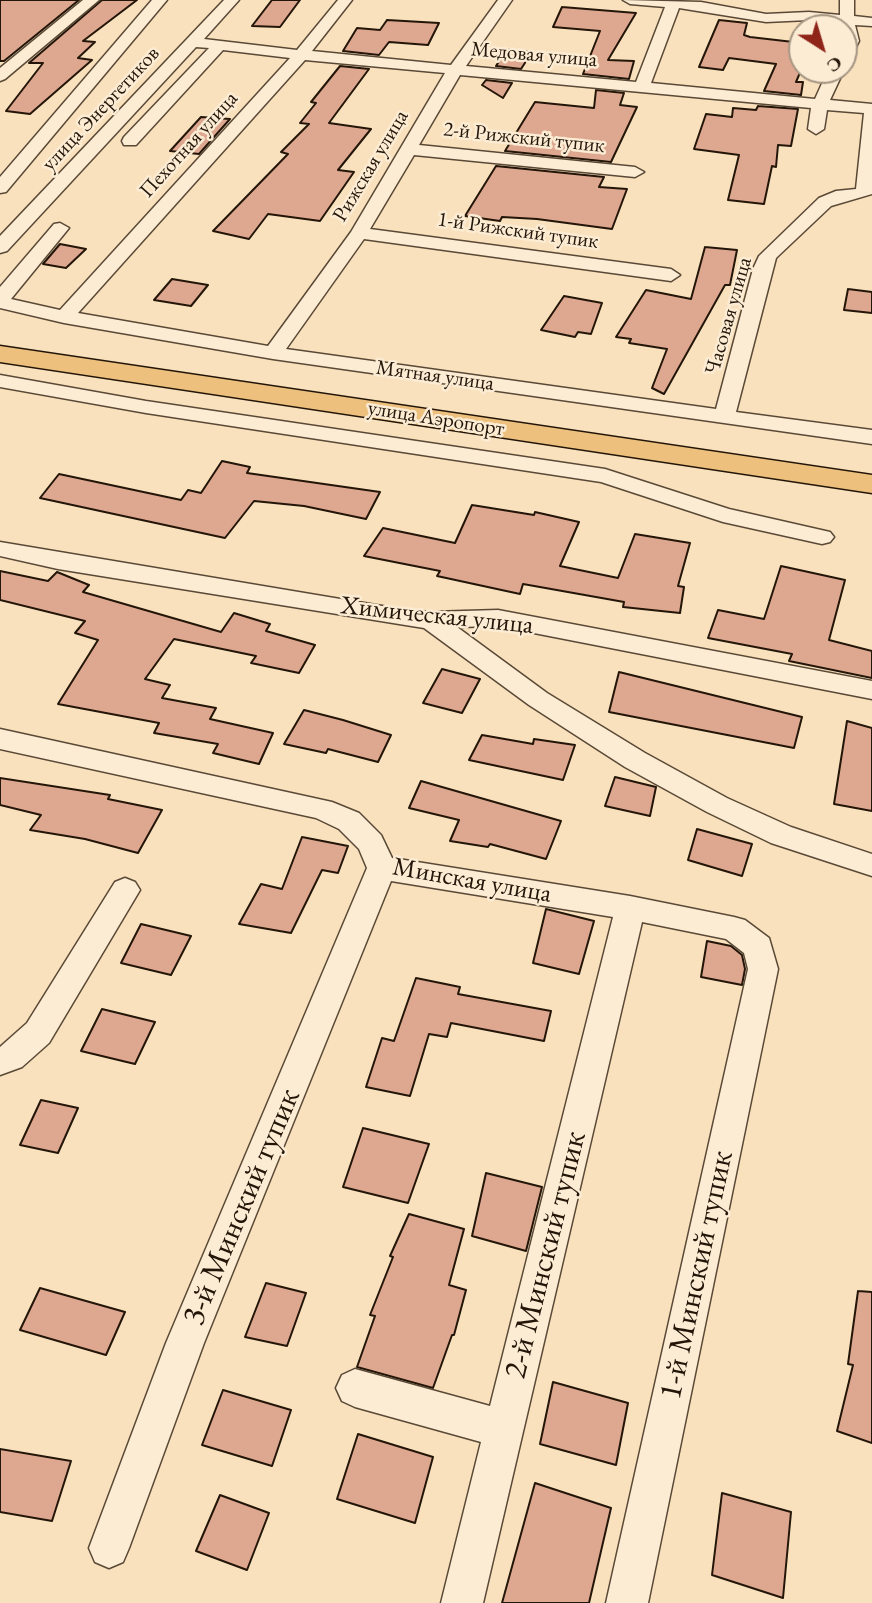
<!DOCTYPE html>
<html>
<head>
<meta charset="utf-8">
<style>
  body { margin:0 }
  #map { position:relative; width:872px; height:1603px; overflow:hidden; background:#fae1bd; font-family:"EB Garamond",serif }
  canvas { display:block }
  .north { position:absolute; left:788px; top:14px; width:70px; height:70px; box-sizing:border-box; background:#fcecd4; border:2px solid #a59683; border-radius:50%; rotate:143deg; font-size:19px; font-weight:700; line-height:28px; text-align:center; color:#231609 }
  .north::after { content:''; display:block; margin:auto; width:24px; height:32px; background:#8f2418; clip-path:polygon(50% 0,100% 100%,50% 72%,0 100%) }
</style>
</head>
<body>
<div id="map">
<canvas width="872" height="1603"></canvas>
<div class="north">С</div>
</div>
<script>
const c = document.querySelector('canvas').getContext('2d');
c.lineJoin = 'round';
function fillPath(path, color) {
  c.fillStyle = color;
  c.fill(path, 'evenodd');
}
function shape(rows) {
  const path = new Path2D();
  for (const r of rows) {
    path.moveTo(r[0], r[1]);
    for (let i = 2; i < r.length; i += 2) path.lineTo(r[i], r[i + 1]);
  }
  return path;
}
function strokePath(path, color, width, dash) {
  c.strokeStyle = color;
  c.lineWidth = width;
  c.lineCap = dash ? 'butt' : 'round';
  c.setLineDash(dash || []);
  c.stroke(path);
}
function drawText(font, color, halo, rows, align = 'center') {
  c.font = font + ' "EB Garamond",serif';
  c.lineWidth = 5;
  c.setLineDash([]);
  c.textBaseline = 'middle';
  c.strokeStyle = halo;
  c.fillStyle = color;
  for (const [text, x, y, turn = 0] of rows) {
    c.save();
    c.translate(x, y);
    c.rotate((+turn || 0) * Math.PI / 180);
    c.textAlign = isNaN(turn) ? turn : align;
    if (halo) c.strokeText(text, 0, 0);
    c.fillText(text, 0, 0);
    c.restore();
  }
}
const building = shape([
  [0,0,79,0,4,61,0,61,0,0],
  [102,0,137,0,83,41,95,42,78,58,92,60,30,114,6,111,43,63,29,63,102,0],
  [272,0,300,0,280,27,252,26,272,0],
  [562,7,636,13,608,60,634,61,629,79,583,74,600,31,553,27,562,7],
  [387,20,439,23,428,45,389,42,379,55,343,51,357,28,380,30,387,20],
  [719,20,747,23,744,35,750,37,802,43,802,68,796,82,803,82,801,95,764,91,776,64,729,58,723,70,699,67,719,20],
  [507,49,532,52,521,69,496,66,507,49],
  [340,66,369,69,329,123,371,129,338,170,354,172,320,221,268,214,249,239,213,231,288,154,281,152,309,124,300,123,316,103,311,102,340,66],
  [486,80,512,83,503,98,482,85,486,80],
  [596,90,624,93,620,105,637,107,611,162,505,151,535,102,594,108,596,90],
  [758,106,798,109,791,146,778,145,776,167,772,166,764,204,728,200,739,155,694,149,706,114,732,117,733,108,756,110,758,106],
  [201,117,230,119,199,154,170,151,201,117],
  [496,166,604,177,599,187,627,189,612,229,537,219,502,217,500,221,465,216,496,166],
  [60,244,86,249,66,268,43,264,60,244],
  [705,247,737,250,730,285,725,285,664,394,652,388,667,349,629,343,631,339,616,337,646,290,691,299,705,247],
  [172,279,208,285,191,306,154,300,172,279],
  [848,289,872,292,872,313,844,310,848,289],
  [564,296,602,303,591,334,578,332,575,337,541,330,564,296],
  [222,461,250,467,247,473,380,492,366,519,304,506,254,501,225,538,40,498,59,474,181,500,188,490,201,493,222,461],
  [472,505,534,515,535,512,579,522,560,566,618,578,635,534,690,543,678,586,684,587,680,613,623,607,624,602,523,584,520,594,437,576,440,571,364,556,383,528,455,543,472,505],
  [781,566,845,580,829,640,872,651,872,678,789,661,792,654,708,638,718,610,764,619,781,566],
  [0,571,48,581,57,572,89,585,83,592,221,632,234,613,270,624,266,631,315,645,299,673,251,663,256,656,174,639,145,679,170,685,162,698,216,708,210,719,273,733,259,764,213,753,218,744,154,733,159,723,58,704,98,640,75,633,85,621,0,600,0,571],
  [442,669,480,679,462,713,423,703,442,669],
  [619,672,802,717,794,748,609,712,619,672],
  [304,710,343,720,391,735,378,762,328,749,326,753,284,744,304,710],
  [847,721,872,728,872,811,834,804,847,721],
  [482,735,533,744,534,739,575,745,563,780,469,760,482,735],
  [615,777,656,787,650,816,605,806,615,777],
  [0,778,110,795,108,799,162,810,138,853,85,839,30,830,41,815,0,805,0,778],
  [421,781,561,821,546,859,490,844,488,847,450,841,459,820,409,808,421,781],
  [697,829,752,844,742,876,688,860,697,829],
  [302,837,348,846,338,873,322,870,291,933,239,924,261,884,282,889,302,837],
  [546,909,594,921,579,974,533,963,546,909],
  [141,924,191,936,171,975,121,963,141,924],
  [707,941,731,946,742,955,745,969,742,985,701,977,707,941],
  [416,978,460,987,458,994,551,1011,544,1041,451,1023,447,1037,429,1034,410,1096,366,1087,382,1038,394,1041,416,978],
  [102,1009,155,1022,135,1064,81,1051,102,1009],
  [41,1100,78,1108,58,1153,20,1145,41,1100],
  [363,1128,429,1144,408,1203,343,1187,363,1128],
  [486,1173,542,1187,526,1251,472,1236,486,1173],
  [409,1214,464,1229,449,1285,466,1290,454,1335,452,1335,433,1388,357,1367,375,1316,370,1315,393,1257,390,1256,409,1214],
  [266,1283,306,1293,287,1346,245,1337,266,1283],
  [40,1288,125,1312,106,1355,20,1330,40,1288],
  [858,1291,872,1292,872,1443,837,1431,853,1365,848,1364,858,1291],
  [553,1382,628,1403,616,1465,540,1444,553,1382],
  [223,1390,291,1410,272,1466,202,1445,223,1390],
  [358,1434,433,1457,415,1523,337,1499,358,1434],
  [0,1449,71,1461,52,1521,0,1512,0,1449],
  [535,1483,611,1508,589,1603,502,1603,535,1483],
  [722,1493,791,1512,783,1598,712,1575,722,1493],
  [220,1495,269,1513,247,1570,196,1551,220,1495]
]);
const minor = shape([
  [83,0,99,0,5,79,0,81,0,68,83,0],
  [152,0,167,0,6,192,0,193,0,177,152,0],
  [224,0,239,0,204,39,297,50,338,0,352,0,312,51,451,65,498,0,512,0,466,66,636,82,665,7,630,4,623,0,701,2,766,14,809,12,840,15,840,0,854,0,854,16,872,18,872,26,855,25,859,41,849,61,844,63,844,28,841,23,809,20,766,22,679,8,651,83,815,99,828,70,844,70,830,100,872,104,872,194,831,206,776,258,736,412,872,430,872,444,273,359,64,323,0,308,0,287,54,224,60,223,69,228,11,299,60,310,290,58,223,50,136,145,124,145,122,141,124,137,209,48,196,47,7,251,0,253,0,236,224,0],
  [305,60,445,73,351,232,268,346,78,313,305,60],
  [460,75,811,108,808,129,816,134,824,129,827,110,864,113,856,189,836,191,819,198,759,256,753,269,716,409,286,349,364,239,671,281,680,275,671,269,370,229,414,155,635,177,644,172,635,167,419,145,460,75],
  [0,375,146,401,605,469,729,509,830,532,834,537,830,542,822,544,723,522,601,482,146,413,0,387,0,375],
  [0,542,400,609,430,612,498,610,872,681,872,699,498,626,457,627,547,693,645,753,727,798,791,827,872,854,872,876,771,843,707,812,625,767,529,705,424,628,58,569,0,556,0,542],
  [0,729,332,802,359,813,381,835,392,858,630,896,734,917,745,920,769,938,778,969,648,1603,606,1603,748,969,744,953,726,939,642,922,483,1603,441,1603,481,1442,355,1407,342,1401,336,1388,342,1375,355,1369,490,1406,613,917,391,881,204,1343,129,1548,123,1562,109,1568,95,1562,89,1548,166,1343,367,868,359,849,339,829,316,818,0,749,0,729],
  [125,878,135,882,140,890,49,1043,22,1067,0,1075,0,1047,27,1023,115,882,125,878]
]);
const primary = shape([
  [0,346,872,475,872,493,0,362,0,346]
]);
const farStreetnames = [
  ["Медовая улица",534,55,5],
  ["улица Энергетиков",101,109,-47],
  ["2-й Рижский тупик",524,138,6],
  ["Пехотная улица",189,145,-48],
  ["Рижская улица",371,166,-59],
  ["1-й Рижский тупик",518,231,8],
  ["Часовая улица",729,316,-74],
  ["Мятная улица",435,376,8],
  ["улица Аэропорт",436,419,9]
];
const streetNames = [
  ["Химическая улица",437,616,6],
  ["Минская улица",472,881,10]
];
const nearStreetnames = [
  ["3-й Минский тупик",242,1207,-67],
  ["2-й Минский тупик",546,1255,-76],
  ["1-й Минский тупик",697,1275,-78]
];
fillPath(building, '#dea78f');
strokePath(building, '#231609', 2);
strokePath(minor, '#594936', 3);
strokePath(primary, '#231609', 3);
fillPath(minor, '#fcecd4');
fillPath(primary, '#edc07e');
drawText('21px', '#231609', '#fcecd4', farStreetnames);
drawText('26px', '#231609', '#fcecd4', streetNames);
drawText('32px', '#231609', '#fcecd4', nearStreetnames);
</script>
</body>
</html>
